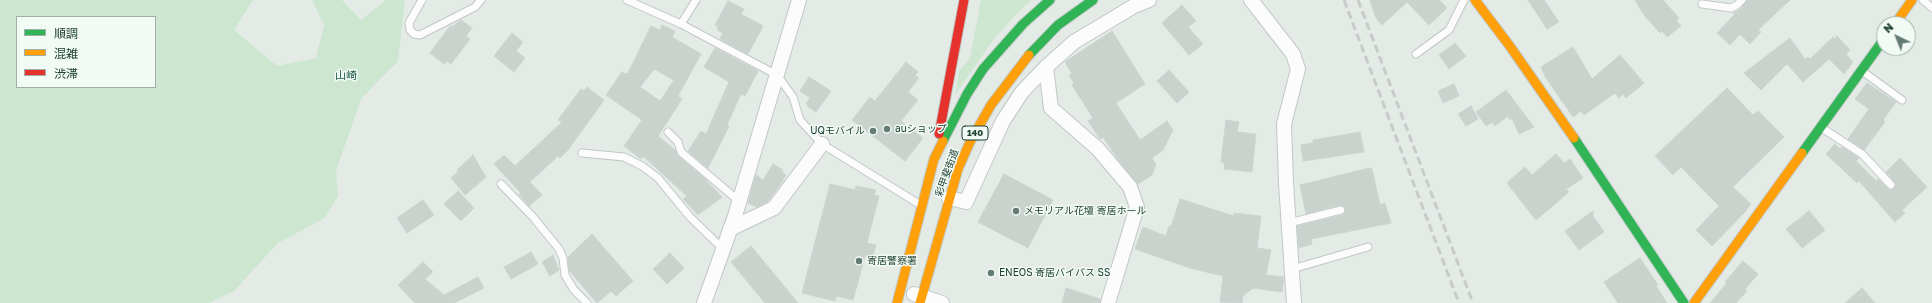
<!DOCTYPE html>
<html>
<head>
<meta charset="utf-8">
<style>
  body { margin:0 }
  #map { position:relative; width:1932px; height:303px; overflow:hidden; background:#e4ebe7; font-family:"Golos Text","Noto Sans JP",sans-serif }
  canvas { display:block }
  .legend { position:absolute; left:16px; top:16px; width:140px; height:72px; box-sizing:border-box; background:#f2faf5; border:1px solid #9eb0a8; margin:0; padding:5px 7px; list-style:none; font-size:12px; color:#1f4134 }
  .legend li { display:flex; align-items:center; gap:8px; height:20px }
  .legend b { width:20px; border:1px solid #9eb0a8 }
  .north { position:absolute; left:1876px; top:16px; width:40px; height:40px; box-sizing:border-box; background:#f2faf5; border:1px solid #9eb0a8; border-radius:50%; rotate:317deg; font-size:11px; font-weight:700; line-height:16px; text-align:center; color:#1f4134 }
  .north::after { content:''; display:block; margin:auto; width:14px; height:18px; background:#647c73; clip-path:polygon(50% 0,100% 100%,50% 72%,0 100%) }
</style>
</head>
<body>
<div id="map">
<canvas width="1932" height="303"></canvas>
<ul class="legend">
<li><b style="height:5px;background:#30b455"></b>順調</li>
<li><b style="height:5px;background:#ff9f0a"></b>混雑</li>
<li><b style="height:5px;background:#e5322d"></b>渋滞</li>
</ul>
<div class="north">N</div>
</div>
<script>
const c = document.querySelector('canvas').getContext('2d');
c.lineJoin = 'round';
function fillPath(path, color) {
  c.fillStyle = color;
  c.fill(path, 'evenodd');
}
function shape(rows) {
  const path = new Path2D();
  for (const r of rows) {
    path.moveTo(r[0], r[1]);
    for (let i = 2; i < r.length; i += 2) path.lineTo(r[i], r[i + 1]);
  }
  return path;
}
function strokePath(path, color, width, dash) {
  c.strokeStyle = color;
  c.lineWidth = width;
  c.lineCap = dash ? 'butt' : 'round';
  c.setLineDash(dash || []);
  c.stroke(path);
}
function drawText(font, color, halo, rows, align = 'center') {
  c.font = font + ' "Golos Text","Noto Sans JP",sans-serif';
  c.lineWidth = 3;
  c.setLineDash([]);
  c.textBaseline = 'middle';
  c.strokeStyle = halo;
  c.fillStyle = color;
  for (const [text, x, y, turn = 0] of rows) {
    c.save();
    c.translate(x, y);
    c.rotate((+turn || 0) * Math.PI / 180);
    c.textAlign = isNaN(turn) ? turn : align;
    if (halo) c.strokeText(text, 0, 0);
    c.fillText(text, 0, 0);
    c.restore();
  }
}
const green = shape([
  [0,0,253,0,234,30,277,66,316,58,324,25,312,0,342,0,361,20,386,0,405,0,398,61,361,99,336,171,338,196,325,218,278,243,234,291,209,303,0,303],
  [17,17,155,17,155,87,17,87],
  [981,0,1032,0,1017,13,994,39,955,95,959,71,970,58]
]);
const building = shape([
  [1370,0,1439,0,1447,8,1429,25,1407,2,1382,25,1376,18,1370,0],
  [1528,0,1544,0,1559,22,1547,29,1528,0],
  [1635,0,1663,0,1679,18,1676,20,1681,26,1667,37,1662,31,1660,33,1644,15,1635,0],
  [1747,0,1790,0,1758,30,1761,32,1750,44,1740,34,1730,45,1717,33,1735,14,1733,13,1741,9,1747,0],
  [728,1,744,9,741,14,763,26,748,54,720,39,723,33,717,30,718,27,715,25,728,1],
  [1182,5,1196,21,1188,27,1203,44,1189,55,1162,23,1182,5],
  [461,20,472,28,466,36,470,39,451,64,447,61,444,64,430,53,450,26,452,27,461,20],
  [662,25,675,31,672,37,701,54,678,96,682,99,658,136,676,151,678,156,704,178,722,197,698,215,683,199,687,196,643,156,641,159,624,146,642,120,606,95,622,72,626,74,628,73,651,26,660,30,662,25],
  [654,69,674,80,660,101,640,87,654,69],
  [1112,31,1145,84,1116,103,1140,140,1167,121,1173,130,1163,150,1152,158,1156,164,1152,175,1138,184,1119,161,1103,137,1100,139,1088,121,1093,118,1072,85,1074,83,1069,75,1072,74,1065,62,1112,31],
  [512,33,523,42,516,51,525,58,514,72,494,56,512,33],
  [1837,36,1850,50,1846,54,1853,62,1844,74,1829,59,1803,82,1787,64,1761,90,1744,73,1790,38,1805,59,1808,57,1810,59,1833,37,1835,39,1837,36],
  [1455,43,1466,56,1449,69,1439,55,1455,43],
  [1573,47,1592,79,1620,55,1644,83,1626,98,1623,94,1619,98,1615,93,1584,115,1581,111,1573,117,1546,78,1541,67,1573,47],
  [715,48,758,71,745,96,741,94,727,125,729,126,708,168,688,151,701,131,706,134,729,82,704,67,715,48],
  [906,62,918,72,915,75,919,78,908,92,918,100,901,121,923,138,905,161,852,120,870,97,875,101,906,62],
  [1169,70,1189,92,1177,103,1157,81,1169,70],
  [809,77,831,91,816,112,807,106,808,104,806,103,810,98,800,91,809,77],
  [1867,83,1896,102,1883,120,1885,122,1864,150,1848,139,1869,109,1855,99,1867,83],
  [1454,84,1459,96,1443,103,1438,91,1454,84],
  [587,87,604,100,568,150,560,158,558,156,530,182,542,195,529,206,519,194,521,193,494,164,504,155,515,166,562,122,558,120,581,89,584,91,587,87],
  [1727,88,1753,115,1758,111,1784,137,1733,187,1751,204,1744,213,1712,246,1696,230,1719,206,1681,167,1673,175,1655,156,1727,88],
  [1506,90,1534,127,1519,134,1512,118,1510,120,1508,116,1495,126,1492,122,1486,126,1476,112,1506,90],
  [1471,106,1478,119,1466,126,1458,114,1471,106],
  [1226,120,1239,122,1237,132,1256,134,1252,172,1224,169,1225,163,1221,162,1226,120],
  [1360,132,1364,152,1303,161,1301,145,1313,143,1313,140,1360,132],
  [1835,144,1840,149,1842,147,1859,158,1856,161,1876,181,1878,179,1889,190,1894,189,1896,184,1886,172,1900,158,1927,187,1902,210,1905,213,1895,222,1859,181,1857,183,1826,154,1835,144],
  [1556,154,1564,163,1570,159,1583,178,1566,189,1569,192,1536,220,1507,183,1525,167,1532,175,1556,154],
  [473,155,486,177,465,195,451,178,458,172,457,170,473,155],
  [773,164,783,170,782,172,786,175,778,188,768,201,757,207,748,203,756,175,763,180,773,164],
  [1369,168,1372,169,1380,205,1385,203,1391,223,1311,239,1312,244,1299,248,1297,226,1342,215,1346,209,1344,206,1340,205,1306,214,1300,185,1369,168],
  [1004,174,1053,200,1028,248,978,222,1004,174],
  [830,184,855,190,856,186,876,190,874,195,879,196,867,243,876,245,872,258,865,256,853,300,836,296,835,301,802,293,830,184],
  [458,191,474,208,461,221,444,204,458,191],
  [1180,199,1234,216,1234,213,1261,216,1257,248,1271,250,1266,275,1284,277,1282,292,1253,288,1243,296,1242,303,1220,302,1223,276,1190,268,1135,249,1143,227,1166,236,1169,226,1171,227,1180,199],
  [423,200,434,215,407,233,397,218,423,200],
  [1593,211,1593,216,1604,232,1579,250,1565,231,1593,211],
  [1809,211,1825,230,1802,248,1786,229,1809,211],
  [592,234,633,281,616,296,611,291,597,303,569,270,568,257,592,234],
  [751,246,798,303,765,303,731,262,751,246],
  [531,252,538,264,511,279,504,267,531,252],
  [670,253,684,268,667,284,653,269,670,253],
  [553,255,559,270,550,276,542,262,553,255],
  [1640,258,1658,285,1656,286,1667,303,1618,303,1604,282,1640,258],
  [1743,261,1758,274,1745,289,1747,291,1736,303,1710,303,1727,283,1725,282,1743,261],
  [423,262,433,272,425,279,444,295,478,277,484,288,454,303,415,303,398,285,423,262],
  [1066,288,1100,299,1100,303,1062,303,1066,288],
  [1862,288,1875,303,1845,303,1862,288]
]);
const lane = shape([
  [422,0,409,23,410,30,414,34,420,35,475,7,481,0],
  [627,0,681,24,777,75,793,97,800,120,822,144,919,204],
  [1923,0,1932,8],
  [1702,4,1731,8,1737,5,1742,0],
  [681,24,696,0],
  [1416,54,1449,30,1464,0],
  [1862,71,1902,100],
  [1822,128,1862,154,1891,185],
  [668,132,678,142,681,152,739,201],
  [582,153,624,157,642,166,658,178,690,217,723,249],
  [501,184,533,217,559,249,563,258,565,275,574,290,587,303],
  [1289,223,1341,210],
  [1292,269,1368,247]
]);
const street = shape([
  [1251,0,1293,54,1298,69,1284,124,1286,183,1294,303],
  [1046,67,1051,108,1098,149,1130,187,1137,207,1108,303],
  [949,198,966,202,1003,121,1022,92,1046,67,1074,42,1134,6,1149,0],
  [730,229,774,208,822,144],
  [914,294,942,303],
  [704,303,735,216,799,0]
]);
const fast = shape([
  [1029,55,1058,25,1093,0],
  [1574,138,1684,303],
  [943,141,967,94,983,69,1023,24,1050,0],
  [1802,153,1884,39]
]);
const slow = shape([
  [1475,0,1509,45,1574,138],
  [1895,24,1912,0],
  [897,303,934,159,943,141],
  [920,303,958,169,970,142,991,105,1029,55],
  [1694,303,1802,153]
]);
const jam = shape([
  [939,134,964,0]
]);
const rail = shape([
  [1344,0,1459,303],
  [1358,0,1473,303]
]);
const markers = [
  [887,129,4,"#647c73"],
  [873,131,4,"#647c73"],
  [1016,211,4,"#647c73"],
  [859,261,4,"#647c73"],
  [991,273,4,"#647c73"]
];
const shields = [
  [975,133,26]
];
const shieldNames = [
  ["140",975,133]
];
const poiNames = [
  ["auショップ",895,129],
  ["UQモバイル",865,131,"right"],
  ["メモリアル花壇 寄居ホール",1024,211],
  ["寄居警察署",867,261],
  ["ENEOS 寄居バイパス SS",999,273]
];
const streetNames = [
  ["彩甲斐街道",947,173,-70]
];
const neighbourhoodNames = [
  ["山崎",346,76]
];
fillPath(green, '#cce6d0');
fillPath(building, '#cad2ce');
strokePath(building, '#cdd4d0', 1);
strokePath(lane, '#c1c8c4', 9);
strokePath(street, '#c1c8c4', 16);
strokePath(fast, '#bfc9c4', 11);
strokePath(slow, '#bfc9c4', 11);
strokePath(jam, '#bfc9c4', 11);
strokePath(lane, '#fbfcfb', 7);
strokePath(street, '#fbfcfb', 14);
strokePath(fast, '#30b455', 9);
strokePath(slow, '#ff9f0a', 9);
strokePath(jam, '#e5322d', 9);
strokePath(rail, '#c7ccc9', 3, [8, 4]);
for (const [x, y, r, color] of markers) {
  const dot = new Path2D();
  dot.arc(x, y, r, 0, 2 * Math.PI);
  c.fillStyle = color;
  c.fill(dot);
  strokePath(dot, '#f2faf5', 1.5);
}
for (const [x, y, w] of shields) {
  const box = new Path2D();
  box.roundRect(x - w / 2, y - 7, w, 14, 3);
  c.fillStyle = '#f2faf5';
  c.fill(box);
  strokePath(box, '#1f4134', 1);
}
drawText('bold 9px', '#1f4134', null, shieldNames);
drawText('10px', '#1f4134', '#f2faf5', poiNames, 'left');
drawText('10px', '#1f4134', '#f2faf5', streetNames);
drawText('11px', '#195640', '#f2faf5', neighbourhoodNames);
</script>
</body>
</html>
